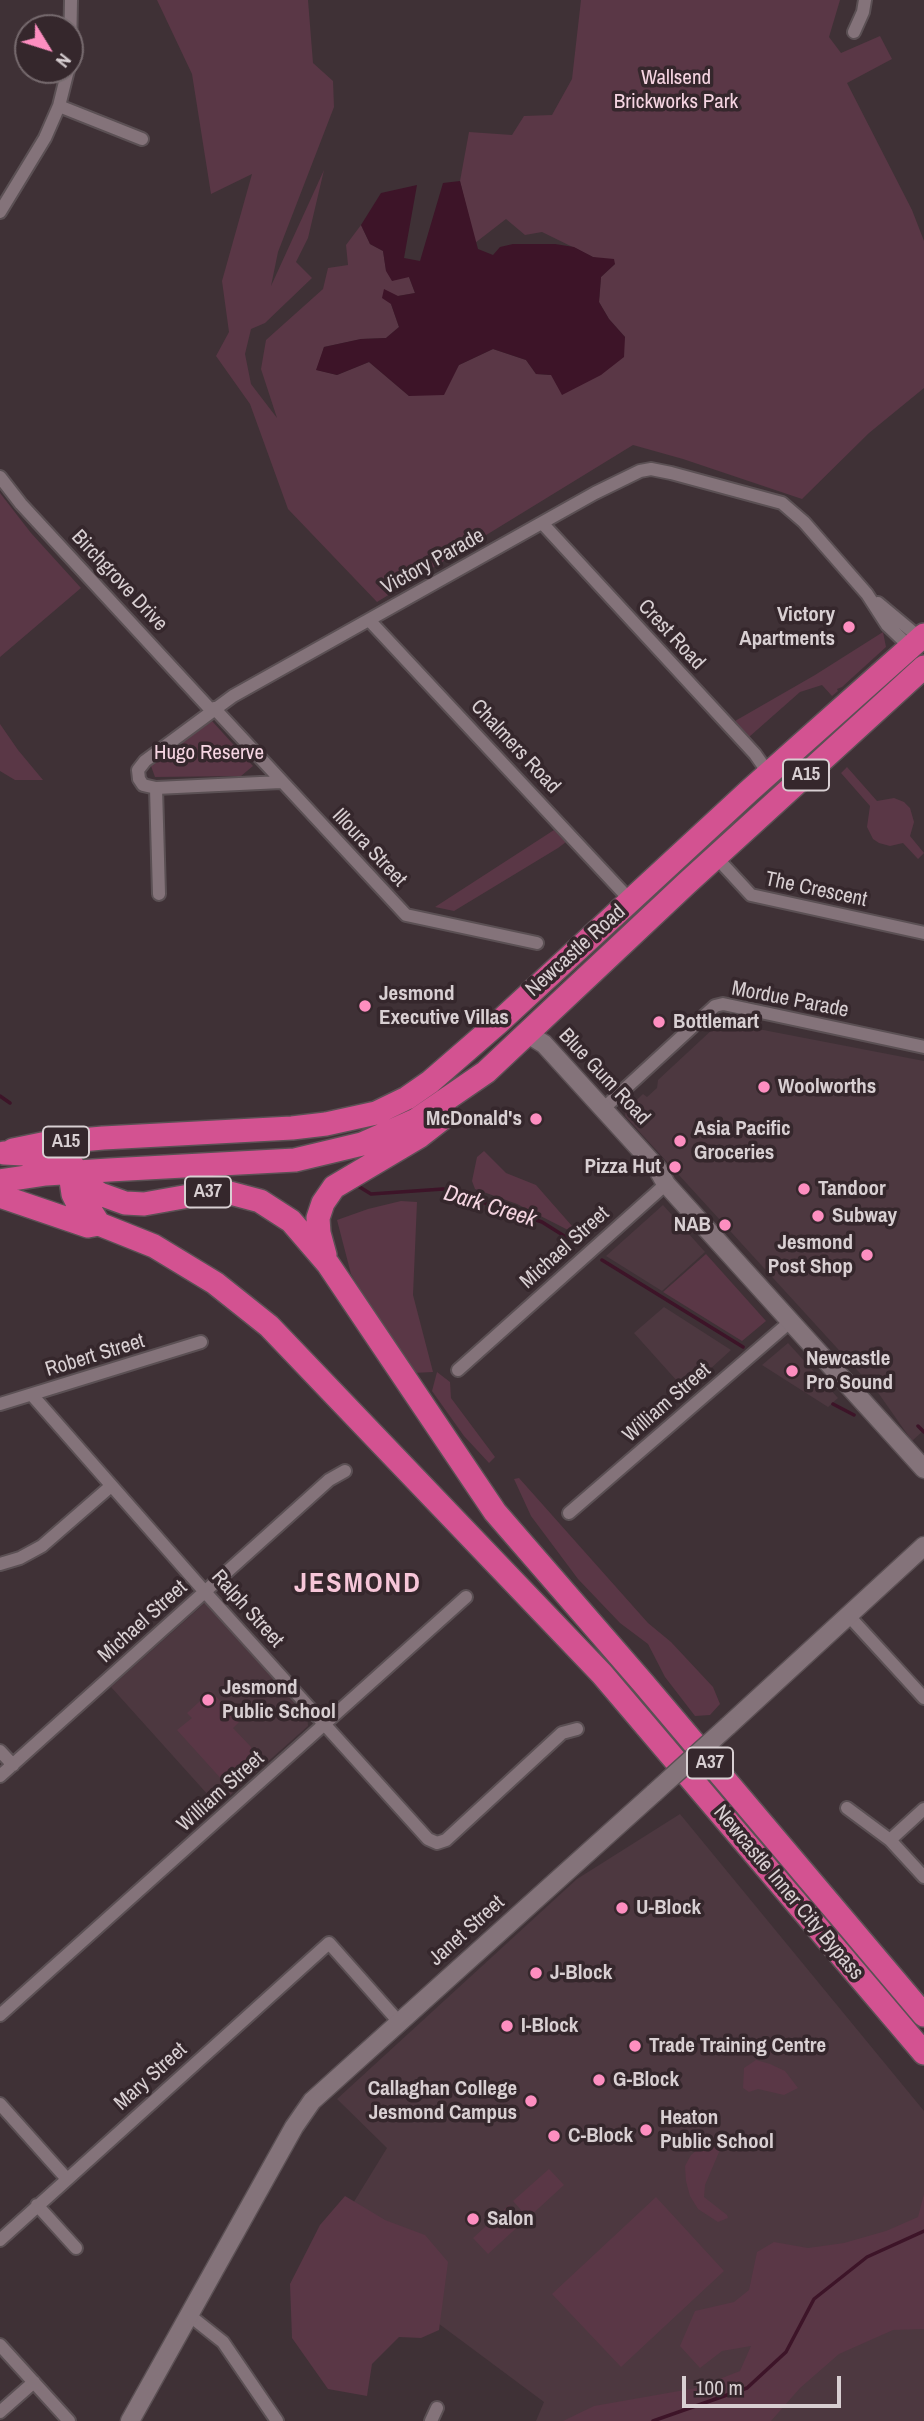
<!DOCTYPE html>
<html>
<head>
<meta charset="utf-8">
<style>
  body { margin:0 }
  #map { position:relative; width:924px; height:2421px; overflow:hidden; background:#3f3136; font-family:"Archivo Narrow",sans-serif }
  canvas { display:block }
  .north { position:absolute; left:14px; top:14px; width:70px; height:70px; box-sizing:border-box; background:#35272c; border:2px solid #766a6e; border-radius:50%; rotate:128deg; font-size:19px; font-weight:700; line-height:28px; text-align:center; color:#d8cfd2 }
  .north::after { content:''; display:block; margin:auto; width:24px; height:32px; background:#fd8ec0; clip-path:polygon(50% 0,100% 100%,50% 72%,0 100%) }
  .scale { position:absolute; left:682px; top:2376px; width:159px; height:32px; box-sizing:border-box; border:4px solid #d8cfd2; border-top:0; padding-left:9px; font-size:21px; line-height:24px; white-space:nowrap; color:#d8cfd2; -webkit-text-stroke:5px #35272c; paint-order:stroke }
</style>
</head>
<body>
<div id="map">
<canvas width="924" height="2421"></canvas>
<div class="north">N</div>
<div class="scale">100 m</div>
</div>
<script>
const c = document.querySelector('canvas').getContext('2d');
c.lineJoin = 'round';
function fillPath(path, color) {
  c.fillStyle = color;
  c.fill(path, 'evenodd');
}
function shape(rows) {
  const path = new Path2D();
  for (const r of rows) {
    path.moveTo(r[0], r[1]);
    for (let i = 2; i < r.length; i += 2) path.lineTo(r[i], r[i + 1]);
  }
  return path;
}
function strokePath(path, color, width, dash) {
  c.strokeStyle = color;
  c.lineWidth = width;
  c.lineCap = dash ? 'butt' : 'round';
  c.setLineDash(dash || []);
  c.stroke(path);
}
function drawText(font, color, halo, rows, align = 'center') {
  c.font = font + ' "Archivo Narrow",sans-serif';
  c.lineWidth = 7;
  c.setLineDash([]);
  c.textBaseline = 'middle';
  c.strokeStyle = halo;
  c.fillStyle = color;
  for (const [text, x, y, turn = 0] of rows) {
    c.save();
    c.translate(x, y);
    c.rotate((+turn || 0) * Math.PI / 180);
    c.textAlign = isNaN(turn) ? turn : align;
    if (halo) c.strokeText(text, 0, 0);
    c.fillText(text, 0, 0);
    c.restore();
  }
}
const built = shape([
  [727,1023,924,1061,924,1430,912,1441,879,1394,625,1116,626,1110,643,1094,647,1097,657,1088,658,1080,715,1027],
  [663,1205,705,1252,662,1291,606,1256],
  [664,1307,731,1350,686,1391,634,1333],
  [788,1343,838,1398,828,1407,762,1365],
  [206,1602,307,1712,308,1726,218,1806,111,1687],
  [680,1814,924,2111,924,2421,536,2421,544,2402,419,2309,298,2293,387,2148,337,2099,577,1879]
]);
const green = shape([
  [157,0,308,0,313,63,333,81,334,107,278,252,271,286,324,170,308,238,296,262,312,278,265,323,251,329,245,354,251,384,277,418,261,369,266,340,323,289,328,268,348,265,346,245,361,225,370,244,383,251,386,270,409,277,415,293,398,296,391,304,399,327,386,338,361,339,324,347,317,370,337,375,369,362,409,396,459,365,493,349,526,360,536,374,551,375,625,337,609,319,599,302,601,277,615,264,593,257,542,232,525,235,506,219,475,243,460,181,469,132,512,135,524,116,552,115,572,79,581,0,840,0,829,37,841,53,880,36,892,59,847,83,912,210,924,241,924,388,869,433,802,499,683,459,633,445,377,602,288,509,250,404,216,356,229,332,222,281,252,174,211,194,192,74],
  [0,493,31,533,81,588,0,657],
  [883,632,886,647,842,687,837,689,838,691,832,696,822,685,800,692,749,737,735,721,815,675],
  [212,721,253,766,241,776,155,777,151,766],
  [0,724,18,750,43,780,15,780,0,771],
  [847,767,877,801,894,798,904,802,910,808,914,822,910,836,924,853,918,859,903,843,890,846,879,843,873,839,867,827,870,806,841,773],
  [554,830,566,842,558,848,454,911,435,907],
  [484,1151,506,1173,536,1185,572,1226,568,1230,517,1204,475,1189,472,1181,477,1157],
  [401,1201,417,1202,413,1295,433,1372,413,1373,383,1330,351,1274,337,1220,368,1209],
  [706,1254,766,1321,742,1341,663,1292],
  [437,1372,450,1382,451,1398,495,1457,489,1463,464,1436,432,1391],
  [519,1478,648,1623,671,1642,713,1687,720,1704,710,1715,695,1716,665,1677,648,1644,620,1623,578,1579,531,1516,514,1479],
  [211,1691,239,1722,233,1728,251,1747,251,1763,240,1773,224,1782,177,1730,192,1718,187,1713],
  [756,2060,770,2064,785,2071,798,2088,784,2095,758,2089,749,2092,743,2088,744,2068],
  [713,2137,721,2139,722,2145,705,2185,704,2197,727,2215,728,2218,718,2222,698,2209,690,2196,686,2181,685,2166,691,2155],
  [549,2169,564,2185,528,2218,513,2201],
  [924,2194,924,2329,893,2330,839,2354,800,2388,771,2421,563,2421,594,2406,696,2388,740,2371,751,2346,722,2351,700,2368,680,2346,695,2311,734,2302,749,2290,757,2252,774,2242,808,2248,844,2243,886,2231,918,2217],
  [345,2196,385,2220,425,2235,448,2262,439,2330,421,2338,399,2337,372,2364,367,2396,328,2389,292,2338,290,2284,320,2225],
  [656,2197,724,2271,621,2367,552,2294],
  [509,2205,524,2221,488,2254,473,2238]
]);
const water = shape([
  [460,181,478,249,493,255,500,247,513,244,555,244,574,247,593,257,614,259,615,264,601,277,599,302,609,319,625,337,624,357,601,375,562,395,551,375,536,374,526,360,493,349,459,365,444,395,409,396,369,362,337,375,316,370,324,347,361,339,386,338,399,327,391,304,382,298,384,289,398,296,415,293,409,277,392,281,386,271,383,251,370,244,361,225,381,193,417,185,404,258,420,261,443,183]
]);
const stream = shape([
  [0,1096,10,1103],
  [358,1186,371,1194,443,1189,542,1222,577,1244],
  [602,1260,743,1347],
  [833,1404,854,1415],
  [918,1426,924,1432],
  [653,2421,747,2388,786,2352,814,2299,867,2257,924,2231]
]);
const street = shape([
  [854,32,863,12,865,0],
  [70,55,71,0],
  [59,106,142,139],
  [0,212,45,138,59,106,68,70],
  [0,477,21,504,211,710],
  [543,524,755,754,769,774],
  [878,603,920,638],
  [369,620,631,901],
  [214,708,406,915,537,943],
  [156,788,281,782],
  [716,857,751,895,924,933],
  [159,894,156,788,143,785,139,779,138,770,145,761,233,696,595,493,640,471,651,469,671,473,782,503,804,522,867,594,887,625,910,647],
  [603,1109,715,1006,723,1004,924,1047],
  [458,1370,666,1184],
  [32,1395,205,1592,428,1839,437,1843,446,1840,562,1733,577,1729],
  [0,1404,201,1342],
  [569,1513,791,1321],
  [0,1564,20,1558,42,1546,111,1486],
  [848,1615,924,1698],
  [0,1751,13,1765],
  [0,1776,329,1480,345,1471],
  [847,1808,890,1840,924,1877],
  [890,1840,924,1809],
  [0,2015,466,1597],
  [0,2104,67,2179],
  [37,2205,76,2248],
  [0,2240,329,1943,399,2022],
  [189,2315,223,2342,277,2421],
  [0,2345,69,2421],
  [0,2412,34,2382],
  [431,2421,437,2408]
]);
const secondary = shape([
  [528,1034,544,1044,657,1168,666,1184,924,1469],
  [728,1726,924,1546],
  [130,2421,294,2127,312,2101,654,1793]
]);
const highway = shape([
  [13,1150,47,1143,103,1138,292,1128,326,1124,376,1113,407,1098,430,1082,498,1023,749,791,924,635],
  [4,1153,24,1154,57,1165,100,1194,125,1203,144,1204,206,1193,230,1193,260,1201,291,1221,328,1264,495,1512,644,1684,924,2015],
  [73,1166,70,1173,73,1194,78,1204,83,1210,92,1213,99,1224],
  [0,1181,46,1174,109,1170,295,1160,362,1144,416,1120,486,1072,687,883,924,667],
  [0,1196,88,1226,99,1224,154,1246,215,1283,269,1326,602,1674,924,2053],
  [325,1255,319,1233,318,1218,323,1203,334,1187,420,1136,447,1115]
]);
const secondaryBridge = shape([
  [654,1793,728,1726]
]);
const markers = [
  [849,627,7,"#fd8ec0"],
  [365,1006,7,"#fd8ec0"],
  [659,1022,7,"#fd8ec0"],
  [764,1087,7,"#fd8ec0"],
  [536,1119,7,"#fd8ec0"],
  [680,1141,7,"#fd8ec0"],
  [675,1167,7,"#fd8ec0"],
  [804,1189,7,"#fd8ec0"],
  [818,1216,7,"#fd8ec0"],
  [725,1225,7,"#fd8ec0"],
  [867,1255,7,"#fd8ec0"],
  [792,1371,7,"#fd8ec0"],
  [208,1700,7,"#fd8ec0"],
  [622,1908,7,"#fd8ec0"],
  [536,1973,7,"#fd8ec0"],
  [507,2026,7,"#fd8ec0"],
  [635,2046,7,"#fd8ec0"],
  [599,2080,7,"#fd8ec0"],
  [531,2101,7,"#fd8ec0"],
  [646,2130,7,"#fd8ec0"],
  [554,2136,7,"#fd8ec0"],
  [473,2219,7,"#fd8ec0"]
];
const shields = [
  [806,775,46],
  [66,1142,46],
  [208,1192,46],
  [710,1763,46]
];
const shieldNames = [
  ["A15",806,775],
  ["A15",66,1142],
  ["A37",208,1192],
  ["A37",710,1763]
];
const parkNames = [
  ["Wallsend",676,78],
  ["Brickworks Park",676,102],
  ["Hugo Reserve",209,753]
];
const streetNames = [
  ["Victory Parade",433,562,-29],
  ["Birchgrove Drive",119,581,47],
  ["Crest Road",671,635,47],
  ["Chalmers Road",515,747,47],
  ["Illoura Street",369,848,47],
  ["The Crescent",816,890,12],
  ["Newcastle Road",576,951,-42],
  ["Mordue Parade",790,1000,11],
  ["Blue Gum Road",604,1077,47],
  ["Michael Street",565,1248,-42],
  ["Robert Street",95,1356,-17],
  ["William Street",667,1403,-41],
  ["Ralph Street",247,1609,48],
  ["Michael Street",143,1622,-42],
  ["William Street",221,1792,-42],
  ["Newcastle Inner City Bypass",788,1893,50],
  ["Janet Street",467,1931,-42],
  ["Mary Street",151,2077,-42]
];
const poiNames = [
  ["Victory",835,615,"right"],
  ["Apartments",835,639,"right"],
  ["Jesmond",379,994],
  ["Executive Villas",379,1018],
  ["Bottlemart",673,1022],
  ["Woolworths",778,1087],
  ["McDonald's",522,1119,"right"],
  ["Asia Pacific",694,1129],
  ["Groceries",694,1153],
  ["Pizza Hut",661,1167,"right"],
  ["Tandoor",818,1189],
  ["Subway",832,1216],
  ["NAB",711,1225,"right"],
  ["Jesmond",853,1243,"right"],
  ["Post Shop",853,1267,"right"],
  ["Newcastle",806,1359],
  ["Pro Sound",806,1383],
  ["Jesmond",222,1688],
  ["Public School",222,1712],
  ["U-Block",636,1908],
  ["J-Block",550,1973],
  ["I-Block",521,2026],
  ["Trade Training Centre",649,2046],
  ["G-Block",613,2080],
  ["Callaghan College",517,2089,"right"],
  ["Jesmond Campus",517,2113,"right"],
  ["Heaton",660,2118],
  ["Public School",660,2142],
  ["C-Block",568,2136],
  ["Salon",487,2219]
];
const waterNames = [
  ["Dark Creek",490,1207,17]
];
const districtNames = [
  ["JESMOND",358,1584]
];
fillPath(built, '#4d3840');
fillPath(green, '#5a3746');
fillPath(water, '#3d1428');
strokePath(stream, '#3d1428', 3.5);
strokePath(street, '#5b5054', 16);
strokePath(secondary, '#5b5054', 21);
strokePath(highway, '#5b5054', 26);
strokePath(street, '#84737a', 12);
strokePath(secondary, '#84737a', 18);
strokePath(highway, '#d35291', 23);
strokePath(secondaryBridge, '#5b5054', 21, []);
strokePath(secondaryBridge, '#84737a', 18);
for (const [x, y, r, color] of markers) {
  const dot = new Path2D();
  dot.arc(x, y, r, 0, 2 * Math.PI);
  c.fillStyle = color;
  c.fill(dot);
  strokePath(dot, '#35272c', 2.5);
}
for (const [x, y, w] of shields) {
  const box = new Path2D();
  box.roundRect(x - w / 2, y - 15.5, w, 31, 5);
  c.fillStyle = '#35272c';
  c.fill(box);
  strokePath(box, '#d8cfd2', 2);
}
drawText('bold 19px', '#d8cfd2', null, shieldNames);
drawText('21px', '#f6d5e2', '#35272c', parkNames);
drawText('21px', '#d8cfd2', '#35272c', streetNames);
drawText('bold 21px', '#d8cfd2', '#35272c', poiNames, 'left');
drawText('italic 23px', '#f5d5e1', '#35272c', waterNames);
c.letterSpacing = '2px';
drawText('bold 28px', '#f7c6d9', '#35272c', districtNames);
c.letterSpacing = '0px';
</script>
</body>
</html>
